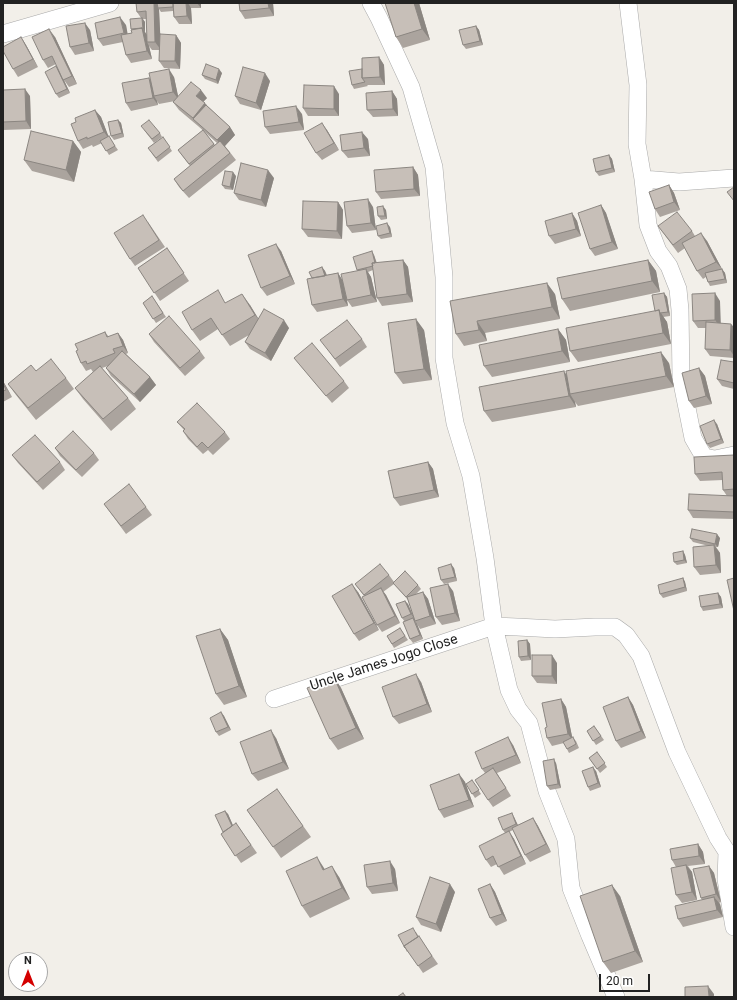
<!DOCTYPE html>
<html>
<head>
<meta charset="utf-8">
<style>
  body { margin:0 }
  #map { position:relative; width:737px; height:1000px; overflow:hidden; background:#f2efe9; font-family:Roboto,sans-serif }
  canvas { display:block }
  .frame { position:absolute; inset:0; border:4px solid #222; pointer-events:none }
  .north { position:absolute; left:8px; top:952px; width:40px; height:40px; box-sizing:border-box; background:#fff; border:1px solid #a7a7a7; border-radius:50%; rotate:0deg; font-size:11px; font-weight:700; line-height:16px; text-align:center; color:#222 }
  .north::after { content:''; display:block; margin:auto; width:14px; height:18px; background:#d40000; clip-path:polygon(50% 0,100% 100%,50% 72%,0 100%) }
  .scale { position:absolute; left:599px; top:974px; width:51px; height:18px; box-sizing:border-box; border:2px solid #222; border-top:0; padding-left:5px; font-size:12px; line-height:14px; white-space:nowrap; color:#222; -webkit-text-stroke:3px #fff; paint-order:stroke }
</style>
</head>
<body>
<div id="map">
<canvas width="737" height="1000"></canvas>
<div class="frame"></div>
<div class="north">N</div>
<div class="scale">20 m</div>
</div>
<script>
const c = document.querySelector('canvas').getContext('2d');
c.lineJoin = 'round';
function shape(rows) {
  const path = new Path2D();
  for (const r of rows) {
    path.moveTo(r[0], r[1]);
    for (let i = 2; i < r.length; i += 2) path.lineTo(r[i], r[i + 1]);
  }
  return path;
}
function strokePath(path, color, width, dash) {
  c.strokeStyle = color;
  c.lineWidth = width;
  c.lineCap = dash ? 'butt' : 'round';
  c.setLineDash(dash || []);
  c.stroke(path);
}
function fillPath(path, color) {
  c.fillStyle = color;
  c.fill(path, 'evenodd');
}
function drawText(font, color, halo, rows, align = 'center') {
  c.font = font + ' Roboto,sans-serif';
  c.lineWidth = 3.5;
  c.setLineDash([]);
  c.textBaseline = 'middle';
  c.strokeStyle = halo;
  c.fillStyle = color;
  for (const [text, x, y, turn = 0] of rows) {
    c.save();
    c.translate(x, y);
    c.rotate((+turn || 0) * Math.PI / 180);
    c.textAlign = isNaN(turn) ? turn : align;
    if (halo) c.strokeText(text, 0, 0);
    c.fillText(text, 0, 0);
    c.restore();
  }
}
const minor = shape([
  [371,3,379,18,411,87,434,167,444,277,444,358,455,423,471,476,485,558,494,626,517,627,555,629,595,627,615,627,626,635,641,656,677,752,718,838,727,852,734,855],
  [628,3,638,85,637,144,643,179,679,182,734,178],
  [3,34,110,3],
  [643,179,648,225,658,251,669,266,678,289,680,310,681,378,693,438,704,457,715,459,734,455],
  [274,699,494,626,509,690,518,709,529,723,547,791,566,839,571,888,590,936,616,997],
  [727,852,726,879,734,927]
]);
const wall = shape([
  [136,3,201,3,201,8,191,8,192,24,179,24,174,17,173,11,161,12,159,9,160,37,176,35,181,43,180,69,164,68,159,61,160,50,152,50,149,46,152,59,131,63,126,55,123,42,103,46,98,39,126,25,127,34,132,33,131,29,141,18,137,12],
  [143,19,146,19,147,35,145,32,145,22],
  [239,3,273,3,274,16,245,19,240,11],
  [385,3,419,3,430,40,403,48,396,37],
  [476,26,479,30,483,45,466,49,463,45],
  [90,30,94,51,75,55,70,47],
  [21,37,26,45,38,67,18,77,13,69],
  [55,37,77,84,69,87,64,80,70,93,59,98,56,94,56,66,59,70,56,64,48,68,43,60],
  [379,57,384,65,385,85,367,85,368,86,354,89,352,85,362,69],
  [222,73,218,84,205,79,202,75],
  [174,77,178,97,207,98,203,102,230,127,235,135,225,146,236,160,189,198,179,187,174,179,190,166,178,150,203,130,215,145,217,143,198,126,179,110,173,102,175,101,159,104,157,101,158,105,131,111,126,103,151,80],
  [270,81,261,110,240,104,235,96],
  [3,90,30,96,31,129,3,130],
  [392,91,397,99,398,116,373,117,367,110],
  [339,94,339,116,308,116,303,108],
  [95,110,101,117,108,136,111,140,118,150,109,155,102,143,93,147,92,145,83,149,78,141,76,122],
  [302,114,304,130,270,134,265,127],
  [118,120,121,123,124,137,114,140,111,136],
  [144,130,160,133,162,137,154,143],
  [327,130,339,150,322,160,316,153],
  [163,137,172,151,158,162,148,148],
  [368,139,370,156,348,158,342,151],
  [73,141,81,152,74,182,32,171,24,160],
  [609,155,612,159,615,172,599,176,596,172],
  [413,167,418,175,420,196,381,199,376,192],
  [236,176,233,190,225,189,222,185],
  [274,178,266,207,239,200,234,193],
  [669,185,674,193,680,210,660,217,655,209],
  [338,202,343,210,342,239,308,237,302,229],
  [601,205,606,213,618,249,595,256,590,249],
  [373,207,376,230,352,233,347,226],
  [386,210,387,219,381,220,378,216],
  [572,213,577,221,581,236,555,244,549,236],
  [148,222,165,247,135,266,130,259],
  [658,226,692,231,695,236,707,241,722,269,725,273,727,283,710,286,708,282,706,277,703,279,697,271,685,248,678,253],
  [390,227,392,237,381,239,378,236],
  [167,248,189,281,160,301,138,268],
  [281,251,295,284,267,296,261,288],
  [374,255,377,263,403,260,408,267,413,302,382,306,377,298,373,270,368,272,371,277,377,302,352,307,347,300,348,306,317,312,312,305,322,267,325,271,327,275,338,273,342,280,357,271,357,270],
  [648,260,656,271,660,292,570,311,562,299],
  [664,293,667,297,670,316,663,317,667,322,671,344,578,362,570,351,655,311],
  [555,294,560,319,485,333,487,341,464,346,456,334,450,301],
  [152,296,166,317,156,323,143,303],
  [720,301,720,323,734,327,734,358,710,356,705,349,706,328,698,328,693,321],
  [226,303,250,305,258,319,289,328,271,361,250,349,245,342,249,335,230,346,218,329,200,341,192,330],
  [558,329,566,340,570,362,492,377,484,366],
  [424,330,432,380,403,384,395,373],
  [105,332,109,337,118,333,123,340,128,353,126,354,150,377,156,385,140,402,111,376,106,368,108,366,102,368,128,398,136,409,111,431,83,399,75,388,95,371,93,372,91,369,86,371,81,363,78,350],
  [149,334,200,351,205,358,185,376,154,342],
  [362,339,367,347,340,367,326,347],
  [294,358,344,381,349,388,332,403,300,365],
  [734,362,734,389,722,386,717,379],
  [669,363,674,387,578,406,575,402,576,407,492,422,484,411,566,375],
  [699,368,705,376,712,404,694,408,689,401],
  [36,371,66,378,74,389,36,420,16,395,8,384],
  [3,381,12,397,3,402],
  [177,422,225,432,230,439,213,455,208,450,203,454,188,439,183,431,184,430],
  [717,424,724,443,710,448,707,444],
  [55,448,94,453,99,460,82,477,60,456],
  [12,455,60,462,65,470,43,490,18,463],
  [734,455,734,519,693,518,688,510,727,496,723,490,723,480,700,481,695,474],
  [428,462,433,469,439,497,400,506,394,498],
  [104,504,146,507,152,515,126,534],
  [690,538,720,538,718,547,716,547,720,553,721,573,700,575,694,567,709,546,693,542],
  [683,551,685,555,687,563,677,565,674,562],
  [454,568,457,581,444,584,441,580],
  [389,575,394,582,418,585,421,589,416,594,423,592,428,599,436,624,420,629,417,624,423,639,413,643,410,639,405,622,402,618,405,601,408,604,413,616,408,600,394,584,383,592,386,595,400,623,382,632,377,625,364,596,355,584],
  [683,578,685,582,687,591,663,598,660,594],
  [453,591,460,621,442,625,436,617],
  [358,592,379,630,359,641,354,634],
  [718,593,721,597,723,608,703,611,701,607],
  [400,628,408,640,394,648,387,636],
  [220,629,228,640,247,697,224,705,216,694],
  [527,640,530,644,531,660,521,661,519,657],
  [557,663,557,684,537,683,532,676],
  [334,677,341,688,364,739,338,750,330,739],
  [421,682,432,712,399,724,393,717],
  [628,697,633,705,646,738,621,748,616,741],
  [561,699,566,707,572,737,576,741,579,748,569,753,564,743,552,746,547,738,547,727],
  [221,712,224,716,231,730,219,736,216,732],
  [594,726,604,740,596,745,587,731],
  [276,738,289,769,258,781,252,774],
  [513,745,521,763,497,773,511,796,493,807,488,800,485,773,482,769],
  [597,752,607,767,600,773,589,758],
  [556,763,561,788,550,790,547,786],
  [596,771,601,787,590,791,588,787],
  [459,774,465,782,474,807,444,818,439,810],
  [472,780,481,794,475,798,466,784],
  [277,789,311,837,281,858,247,810],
  [225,811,228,814,233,826,236,823,257,853,241,863,221,834,223,832],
  [514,817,518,825,533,818,538,826,551,852,530,862,525,855,513,830,509,832,514,839,526,864,504,875,497,864,491,867,486,860,505,833,503,830],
  [698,844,703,852,705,864,688,866,692,872,697,900,682,903,676,895,676,867,672,860],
  [709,866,714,873,721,902,719,903,720,904,723,917,683,927,678,919,702,900,701,898],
  [325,869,339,877,350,899,310,918,302,906],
  [395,869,398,891,372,894,367,887],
  [490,884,495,892,507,921,496,926,490,918],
  [455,892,441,932,421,925,416,917],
  [620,896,643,962,611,973,603,962],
  [416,932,419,937,438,964,423,973,408,951,407,952,405,948]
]);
const shadedWall = shape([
  [154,3,158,3,158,8,159,9,161,50,155,42],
  [186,3,188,3,191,8,192,24,187,16],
  [197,3,201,3,201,8],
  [268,3,273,3,274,16,269,8],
  [414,3,419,3,430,40,422,29],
  [120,17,126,25,129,41,124,33],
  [142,18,145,22,145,32,143,29],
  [85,23,90,30,94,51,89,43],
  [476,26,479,30,483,45,480,41],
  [142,28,147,35,147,42,149,46,152,59,147,51],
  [49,29,55,37,77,84,72,76],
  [176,35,181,43,180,69,175,61],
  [21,37,26,45,38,67,33,59],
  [379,57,384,65,385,85,380,77],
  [56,66,59,70,70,93,67,89],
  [169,69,174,77,179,100,173,92],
  [219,69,222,73,218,84,216,80],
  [265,73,270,81,261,110,256,103],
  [149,78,154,85,154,96,157,101,158,105,153,98],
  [334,86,339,94,339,116,334,109],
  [25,89,30,96,31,129,26,121],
  [201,90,207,98,201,104,196,96],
  [392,91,397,99,398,116,393,109],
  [205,103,210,111,193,119,193,118],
  [296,106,302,114,304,130,299,122],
  [95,110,101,117,110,140,104,132],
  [118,120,121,123,124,137,122,133],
  [322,123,327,130,339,150,334,143],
  [230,127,235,135,223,148,217,140],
  [362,132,368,139,370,156,364,148],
  [73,141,81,152,74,182,66,170],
  [609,155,612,159,615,172,612,168],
  [413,167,418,175,420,196,414,189],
  [268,170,274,178,266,207,261,200],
  [233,172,236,176,233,190,230,187],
  [669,185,674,193,680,210,674,202],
  [368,199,373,207,376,230,371,223],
  [338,202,343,210,342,239,337,231],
  [601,205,606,213,618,249,612,242],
  [383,206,386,210,387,219,385,216],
  [572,213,577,221,581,236,576,229],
  [387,223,390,227,392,237,390,233],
  [701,233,707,241,722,269,716,262],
  [276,244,281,251,295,284,290,276],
  [372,251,374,255,378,269,376,265],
  [403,260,408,267,413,302,407,294],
  [648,260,656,271,660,292,652,281],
  [322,267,325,271,328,280,325,276],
  [366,269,371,277,377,302,371,295],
  [722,269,725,273,727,283,725,279],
  [338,273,343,281,348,306,343,299],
  [547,283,555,294,560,319,552,307],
  [664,293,667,297,670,316,668,312],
  [715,293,720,301,721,328,715,320],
  [242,294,250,305,263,326,255,315],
  [659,310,667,322,671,344,663,333],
  [416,319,424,330,432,380,424,369],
  [284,320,289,328,271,361,265,353],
  [477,321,485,333,487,341,479,330],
  [731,324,734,327,734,356,730,350],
  [558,329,566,340,570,362,562,351],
  [118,333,123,340,128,353,123,346],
  [661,352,669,363,674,387,666,376],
  [699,368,705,376,712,404,706,396],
  [564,371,572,383,570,394,575,402,576,407,569,396],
  [150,377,156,385,140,402,134,394],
  [3,381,12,397,3,383],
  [714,420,717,424,724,443,721,439],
  [428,462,433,469,439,497,434,490],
  [717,534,720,538,718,547,715,544],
  [714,545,720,553,721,573,716,565],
  [683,551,685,555,687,563,684,560],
  [451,564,454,568,457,581,455,577],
  [683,578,685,582,687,591,685,587],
  [352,584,358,592,379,630,374,623],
  [448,584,453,591,460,621,455,613],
  [381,588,386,595,400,623,395,616],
  [423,592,428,599,436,624,430,616],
  [718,593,721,597,723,608,720,604],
  [405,601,408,604,414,618,411,614],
  [415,621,417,624,423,639,420,635],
  [220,629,228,640,247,697,239,686],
  [527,640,530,644,531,660,528,656],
  [552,655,557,663,557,684,552,676],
  [416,674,421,682,432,712,427,704],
  [334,677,341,688,364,739,356,728],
  [628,697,633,705,646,738,641,731],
  [561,699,566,707,573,741,568,734],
  [221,712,224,716,231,730,228,727],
  [271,730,276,738,289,769,283,762],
  [508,737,513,745,521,763,516,755],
  [554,759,556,763,561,788,558,784],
  [593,767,596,771,601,787,598,783],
  [459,774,465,782,474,807,469,800],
  [225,811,228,814,236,832,233,828],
  [512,813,514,817,519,828,516,824],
  [533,818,538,826,551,852,546,844],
  [509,831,514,839,526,864,521,856],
  [698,844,703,852,705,864,699,856],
  [317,857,324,868,331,881,323,870],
  [390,861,395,869,398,891,393,883],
  [686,865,692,872,697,900,692,892],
  [332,866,339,877,350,899,342,888],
  [709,866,714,873,721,902,716,894],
  [450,884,455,892,441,932,436,924],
  [490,884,495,892,507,921,502,914],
  [612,885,620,896,643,962,635,951],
  [714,897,720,904,723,917,717,910],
  [708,986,714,994,714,997,709,997]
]);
const building = shape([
  [136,3,154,3,155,42,147,42,146,11,137,12,136,3],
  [157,3,173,3,173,7,158,8,157,3],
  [173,3,186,3,187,16,174,17,173,3],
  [239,3,268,3,269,8,240,11,239,3],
  [385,3,414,3,422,29,396,37,385,3],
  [120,17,124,33,98,39,95,23,120,17],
  [142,18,143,29,142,29,142,28,131,29,130,19,142,18],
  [85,23,89,43,70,47,66,26,85,23],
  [476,26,480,41,463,45,459,30,476,26],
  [142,28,147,51,126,55,121,35,132,33,131,30,142,28],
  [49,29,72,76,63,80,52,56,43,60,32,37,49,29],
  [160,34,176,35,175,61,159,61,160,34],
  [21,37,33,59,13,69,3,51,3,47,21,37],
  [379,57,380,77,362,78,362,58,379,57],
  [206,64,219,69,216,80,202,75,206,64],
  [56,66,67,89,56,94,45,72,56,66],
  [243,67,265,73,256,103,235,96,243,67],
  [169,69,173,92,154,96,149,73,169,69],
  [362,69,362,78,365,82,352,85,349,71,362,69],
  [149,78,153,98,126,103,122,83,149,78],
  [191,82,201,90,196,96,205,103,193,118,173,102,191,82],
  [304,85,334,86,334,109,303,108,304,85],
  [25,89,26,121,3,122,3,90,25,89],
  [392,91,393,109,367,110,366,93,392,91],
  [206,105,230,127,217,140,193,119,206,105],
  [296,106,299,122,265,127,263,111,296,106],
  [95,110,104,132,87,139,87,137,78,141,71,124,76,122,75,118,95,110],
  [118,120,122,133,111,136,108,122,118,120],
  [149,120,160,133,152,139,141,126,149,120],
  [322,123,334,143,316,153,304,133,322,123],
  [203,130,214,144,189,164,178,150,203,130],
  [31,131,73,141,66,170,24,160,31,131],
  [362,132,364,148,342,151,340,135,362,132],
  [109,136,115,146,106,151,100,141,109,136],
  [163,137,170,147,156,158,148,148,163,137],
  [220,141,230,153,183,191,174,179,220,141],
  [609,155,612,168,596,172,593,159,609,155],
  [241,163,268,170,261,200,234,193,241,163],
  [413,167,414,189,376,192,374,170,413,167],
  [225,171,233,172,230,187,222,185,225,171],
  [669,185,674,202,655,209,649,192,669,185],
  [734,187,734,201,727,192,734,187],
  [368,199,371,223,347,226,344,202,368,199],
  [303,201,338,202,337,231,302,229,303,201],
  [601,205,612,242,590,249,578,213,601,205],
  [383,206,385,216,378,216,377,207,383,206],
  [677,212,692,231,673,245,658,226,677,212],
  [572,213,576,229,549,236,545,221,572,213],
  [143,215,159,240,130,259,114,233,143,215],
  [387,223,390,233,378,236,376,226,387,223],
  [701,233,716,262,697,271,682,243,701,233],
  [276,244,290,276,261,288,248,255,276,244],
  [167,248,184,273,154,293,138,268,167,248],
  [372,251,375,263,372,263,373,266,357,270,353,257,372,251],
  [403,260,407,294,377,298,372,263,403,260],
  [648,260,652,281,562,299,557,278,648,260],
  [322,267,325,276,312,278,309,272,322,267],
  [366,269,371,295,347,300,341,274,366,269],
  [722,269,725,279,708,282,705,273,722,269],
  [338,273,343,299,312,305,307,279,338,273],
  [547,283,552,307,477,321,479,330,456,334,450,301,547,283],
  [218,290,225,303,242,294,255,315,222,335,211,318,192,330,182,312,218,290],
  [664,293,668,312,660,313,659,310,655,311,652,295,664,293],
  [715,293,715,320,693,321,692,294,715,293],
  [152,296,163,313,153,319,143,303,152,296],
  [264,309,284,320,265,353,245,342,264,309],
  [659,310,663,333,570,351,566,328,659,310],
  [169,316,200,351,180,368,149,334,169,316],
  [416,319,424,369,395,373,388,323,416,319],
  [347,320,362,339,335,359,320,340,347,320],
  [706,322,731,324,730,350,705,349,706,322],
  [558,329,562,351,484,366,479,345,558,329],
  [105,332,107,337,118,333,123,346,113,349,115,353,87,364,86,361,81,363,76,351,78,350,75,344,105,332],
  [312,343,344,381,326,396,294,358,312,343],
  [122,351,150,377,134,394,106,368,122,351],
  [661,352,666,376,570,394,566,371,661,352],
  [51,359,66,378,28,408,8,384,31,365,36,371,51,359],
  [721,360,734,362,734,383,717,379,721,360],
  [100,366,128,398,103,419,75,388,100,366],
  [699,368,706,396,689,401,682,373,699,368],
  [564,371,569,396,484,411,479,387,564,371],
  [3,383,6,390,3,391,3,383],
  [197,403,225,432,208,448,202,442,197,447,183,431,185,429,177,422,197,403],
  [714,420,721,439,707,444,700,426,714,420],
  [73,431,94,453,76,470,55,448,73,431],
  [35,435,60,462,37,482,12,455,35,435],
  [734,455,734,489,723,490,722,472,695,474,694,457,734,455],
  [428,462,434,490,394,498,388,471,428,462],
  [129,484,146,507,121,526,104,504,129,484],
  [689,494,734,496,734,512,688,510,689,494],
  [692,529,717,534,715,544,690,538,692,529],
  [714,545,716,565,694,567,693,547,714,545],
  [683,551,684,560,674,562,673,553,683,551],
  [380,564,389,575,364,595,355,584,380,564],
  [451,564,455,577,441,580,438,568,451,564],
  [405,571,418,585,406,597,393,583,405,571],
  [683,578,685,587,660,594,658,585,683,578],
  [734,578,734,611,727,580,734,578],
  [352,584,374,623,354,634,332,596,352,584],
  [448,584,455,613,436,617,430,588,448,584],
  [381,588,395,616,377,625,362,597,381,588],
  [423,592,430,616,415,621,407,597,423,592],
  [718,593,720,604,701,607,699,596,718,593],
  [405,601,411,614,402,618,396,604,405,601],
  [413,618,420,635,410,639,403,622,413,618],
  [400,628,405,636,392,644,387,636,400,628],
  [220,629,239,686,216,694,196,636,220,629],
  [527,640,528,656,519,657,518,641,527,640],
  [532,655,552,655,552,676,532,676,532,655],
  [416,674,427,704,393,717,382,687,416,674],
  [334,677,356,728,330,739,307,688,334,677],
  [628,697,641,731,616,741,603,707,628,697],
  [561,699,568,734,547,738,545,728,547,727,542,703,561,699],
  [221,712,228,727,216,732,210,718,221,712],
  [594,726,601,736,593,741,587,731,594,726],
  [271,730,283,762,252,774,240,742,271,730],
  [508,737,516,755,482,769,475,752,508,737],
  [573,737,576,744,567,749,563,742,573,737],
  [597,752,605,763,597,769,589,758,597,752],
  [554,759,558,784,547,786,543,761,554,759],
  [593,767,598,783,588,787,582,771,593,767],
  [493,768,506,788,488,800,475,780,493,768],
  [459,774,469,800,439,810,430,785,459,774],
  [472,780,479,790,472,794,466,784,472,780],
  [277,789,303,826,273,847,247,810,277,789],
  [225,811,232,826,223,832,215,815,225,811],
  [512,813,516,824,503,830,498,818,512,813],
  [533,818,546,844,525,855,512,828,533,818],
  [236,823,251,845,235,856,221,834,236,823],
  [509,831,521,856,498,867,493,856,486,860,479,846,509,831],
  [698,844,699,856,672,860,670,849,698,844],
  [317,857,323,870,332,866,342,888,302,906,286,871,317,857],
  [390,861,393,883,367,887,364,865,390,861],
  [686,865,692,892,676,895,671,868,686,865],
  [709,866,716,894,701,898,693,869,709,866],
  [430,877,450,884,436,924,416,917,430,877],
  [490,884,502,914,490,918,478,889,490,884],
  [612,885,635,951,603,962,580,896,612,885],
  [714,897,717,910,678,919,675,906,714,897],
  [413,928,418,937,404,946,405,948,398,935,413,928],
  [419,936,432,956,418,966,404,946,419,936],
  [708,986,709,997,685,997,685,987,708,986],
  [403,993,406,997,397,997,403,993]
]);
const streetNames = [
  ["Uncle James Jogo Close",384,663,-18]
];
strokePath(minor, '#a9a9a9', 18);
strokePath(minor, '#fff', 17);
fillPath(wall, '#aba49e');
fillPath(shadedWall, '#8b8681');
fillPath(building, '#c7bfb8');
strokePath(building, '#8b8681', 1);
drawText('14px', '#222', '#fff', streetNames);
</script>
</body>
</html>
